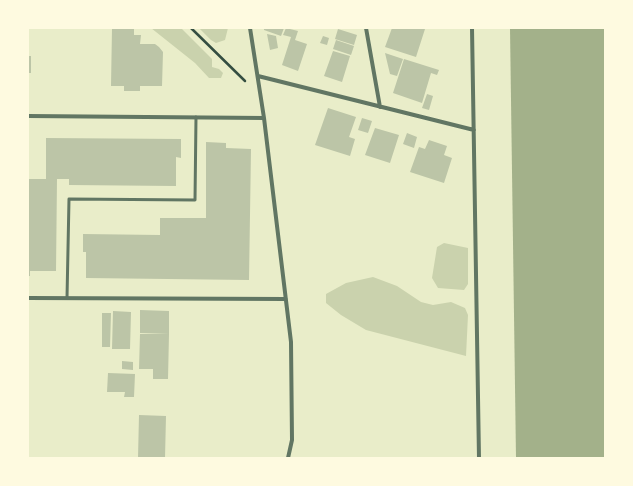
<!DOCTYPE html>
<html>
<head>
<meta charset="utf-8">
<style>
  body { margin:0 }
  #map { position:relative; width:633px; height:486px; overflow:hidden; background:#e9edc9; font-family:Figtree,sans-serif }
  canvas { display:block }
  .frame { position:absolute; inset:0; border:29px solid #fefae0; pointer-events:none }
</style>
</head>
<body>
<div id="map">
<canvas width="633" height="486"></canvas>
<div class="frame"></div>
</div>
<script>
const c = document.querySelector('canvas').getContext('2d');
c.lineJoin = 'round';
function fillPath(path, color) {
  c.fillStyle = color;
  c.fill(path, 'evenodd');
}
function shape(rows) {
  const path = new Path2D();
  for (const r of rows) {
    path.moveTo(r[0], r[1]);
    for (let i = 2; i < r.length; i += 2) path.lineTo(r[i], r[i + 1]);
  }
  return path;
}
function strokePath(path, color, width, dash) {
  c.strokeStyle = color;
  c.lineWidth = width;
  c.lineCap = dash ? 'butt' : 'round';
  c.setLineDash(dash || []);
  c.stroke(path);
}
const green = shape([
  [151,28,181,28,212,59,212,67,219,69,223,73,221,78,209,78,195,63],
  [199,28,228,28,225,40,216,43,211,40],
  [444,243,468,248,468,284,464,290,438,288,432,278,437,247],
  [373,277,397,286,421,302,433,305,451,302,465,308,468,315,466,356,366,330,341,315,326,303,326,294,346,283]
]);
const water = shape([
  [510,28,605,28,605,458,516,458]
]);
const building = shape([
  [112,28,134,28,134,35,141,35,140,44,155,44,159,47,163,52,162,86,140,86,140,91,124,91,124,86,111,86],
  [264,28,284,28,281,36,264,30],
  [286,28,298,31,295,40,307,44,298,71,282,65,291,37,283,35],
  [392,28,425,29,416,57,385,47],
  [338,29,357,35,354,45,335,39],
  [267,34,276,36,278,48,270,50],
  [323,36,329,38,327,45,320,43],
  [336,40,354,46,351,55,333,49],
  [333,51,350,56,342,82,324,76],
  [385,53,403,59,397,76,390,74],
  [28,56,31,56,31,73,28,73],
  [404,59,439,70,437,75,431,73,422,103,393,93],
  [427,94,433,96,429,110,422,108],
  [328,108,356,117,349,137,355,139,350,156,315,145],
  [362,118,372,121,368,133,358,130],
  [375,128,399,135,390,163,365,155],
  [407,133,417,137,414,148,403,144],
  [46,138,181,139,181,158,176,157,176,186,69,185,69,179,57,179,56,271,30,271,30,276,28,276,28,179,46,179],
  [429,140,447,146,444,155,452,158,444,183,410,172,419,147,425,149],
  [206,142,226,143,226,148,251,149,249,280,86,278,86,252,83,252,83,234,160,235,160,218,206,218],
  [140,310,169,311,169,334,140,333],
  [113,311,131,312,130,349,112,349],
  [102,313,111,313,110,347,102,347],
  [140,334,169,334,168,379,153,379,153,369,139,369],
  [122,361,133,362,133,370,122,369],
  [108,373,135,374,134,397,124,397,125,392,107,392],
  [139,415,166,416,165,458,138,458]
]);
const path = shape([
  [191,28,245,81]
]);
const service = shape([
  [67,298,69,199,195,200,196,117]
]);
const minor = shape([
  [250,28,264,118,291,342,292,440,288,458],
  [366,28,380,107],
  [472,28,479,458],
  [258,76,474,130],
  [28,116,264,118],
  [28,298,286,299]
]);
fillPath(green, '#cad2ad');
fillPath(water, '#a3b18a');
fillPath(building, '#bcc5a7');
strokePath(path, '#344e41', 2.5);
strokePath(service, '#617663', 3);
strokePath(minor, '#617663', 4);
</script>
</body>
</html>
